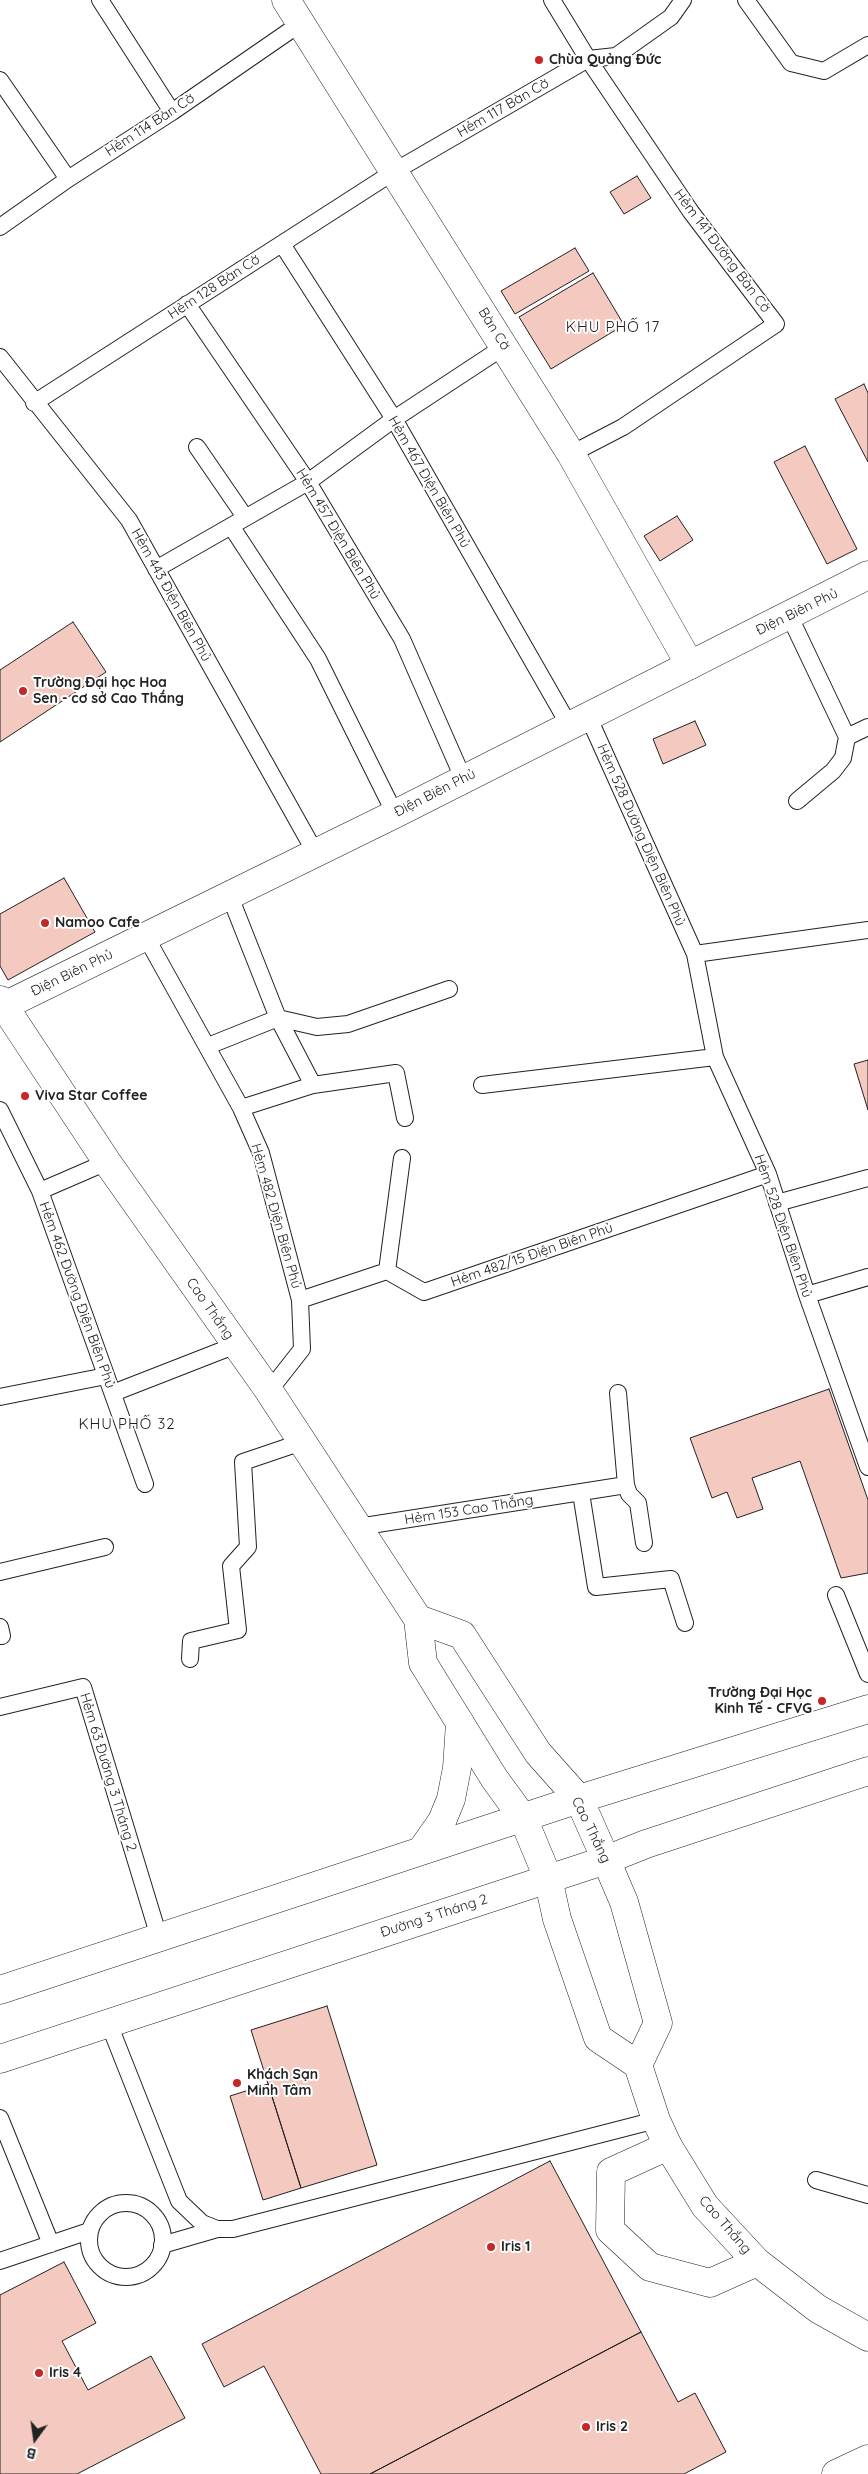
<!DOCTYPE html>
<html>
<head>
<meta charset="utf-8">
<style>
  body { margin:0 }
  #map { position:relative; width:868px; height:2474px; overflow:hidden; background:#fff; font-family:Quicksand,sans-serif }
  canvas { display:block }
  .north { position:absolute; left:10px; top:2414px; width:50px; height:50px; -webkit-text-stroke:4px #fff; paint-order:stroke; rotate:194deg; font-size:14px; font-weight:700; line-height:20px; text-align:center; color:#222 }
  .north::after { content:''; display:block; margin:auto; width:18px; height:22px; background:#222; clip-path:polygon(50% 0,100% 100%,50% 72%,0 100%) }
</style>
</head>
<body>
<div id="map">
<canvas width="868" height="2474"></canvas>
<div class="north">B</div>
</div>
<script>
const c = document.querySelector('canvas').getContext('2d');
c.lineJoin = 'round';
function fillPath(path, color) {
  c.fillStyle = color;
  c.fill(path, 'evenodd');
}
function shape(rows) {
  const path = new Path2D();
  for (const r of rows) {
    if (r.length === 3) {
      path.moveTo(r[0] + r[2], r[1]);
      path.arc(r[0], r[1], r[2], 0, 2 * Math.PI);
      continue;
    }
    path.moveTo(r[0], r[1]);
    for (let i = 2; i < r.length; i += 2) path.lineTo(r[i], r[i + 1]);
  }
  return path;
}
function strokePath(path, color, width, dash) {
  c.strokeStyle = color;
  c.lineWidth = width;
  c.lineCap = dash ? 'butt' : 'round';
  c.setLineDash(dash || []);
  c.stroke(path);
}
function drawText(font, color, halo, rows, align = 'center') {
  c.font = font + ' Quicksand,sans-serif';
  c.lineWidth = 4;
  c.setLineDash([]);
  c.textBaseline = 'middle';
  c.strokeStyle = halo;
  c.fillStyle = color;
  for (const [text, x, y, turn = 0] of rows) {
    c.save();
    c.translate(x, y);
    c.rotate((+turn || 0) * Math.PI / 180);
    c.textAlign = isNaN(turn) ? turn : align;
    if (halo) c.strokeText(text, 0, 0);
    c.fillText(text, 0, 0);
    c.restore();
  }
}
const building = shape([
  [637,176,651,198,624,214,610,192,637,176],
  [575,248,589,271,515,314,501,291,575,248],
  [593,273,624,325,551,369,519,317,593,273],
  [864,384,868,393,868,462,835,399,864,384],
  [805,446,857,549,827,564,774,462,805,446],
  [677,516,693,540,660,561,644,536,677,516],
  [73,622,106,672,0,742,0,670,73,622],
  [695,721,706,745,663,764,653,739,695,721],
  [64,878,95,932,8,980,0,966,0,914,64,878],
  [868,1060,868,1110,854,1064,868,1060],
  [829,1389,868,1500,868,1573,841,1578,800,1461,752,1478,763,1509,737,1518,727,1492,712,1498,690,1438,829,1389],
  [327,2006,377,2165,301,2188,251,2030,327,2006],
  [268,2084,301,2188,263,2200,230,2096,268,2084],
  [550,2161,641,2332,370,2474,321,2474,264,2366,224,2387,202,2344,550,2161],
  [64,2262,96,2323,62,2341,88,2390,151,2356,185,2418,77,2474,0,2474,0,2295,64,2262],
  [641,2332,678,2402,695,2393,726,2452,684,2474,370,2474,641,2332]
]);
const service = shape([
  [100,0,172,112],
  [552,0,588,59,691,212,776,324,623,427,571,454],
  [746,0,791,63,824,71,868,45],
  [0,80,68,179],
  [0,227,68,179,172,112,301,23],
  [282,244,394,419,569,725],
  [187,304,308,482,402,639,463,778],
  [0,357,129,520,315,852],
  [34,403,395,171,588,59,616,56,671,17,683,0],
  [197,447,245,517],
  [231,526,318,659,395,814],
  [156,569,308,482,394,419,505,346],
  [789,615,847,737,868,727],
  [588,716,695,954,715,1057,768,1174,807,1295,868,1467],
  [797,801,833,771,843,758,847,737],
  [229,894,278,1018,313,1085],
  [146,937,241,1108,261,1153,300,1300,302,1349,269,1391],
  [695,954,868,930],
  [208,1046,278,1018,317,1027,348,1024,449,989],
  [482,1085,715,1057],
  [241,1108,313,1085,396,1073,405,1118],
  [0,1110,40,1191,145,1484],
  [40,1191,107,1162],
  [777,1203,868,1178],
  [387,1271,402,1158],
  [807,1295,868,1277],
  [300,1300,387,1271,424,1292,768,1174],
  [113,1393,236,1345],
  [618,1393,626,1485,629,1494,638,1503,644,1543],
  [0,1397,106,1376],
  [581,1493,596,1587,671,1579,685,1623],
  [358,1527,626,1485],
  [0,1572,105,1547],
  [836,1595,868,1674],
  [0,1627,2,1636,0,1636],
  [190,1659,191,1641,238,1630,231,1566,248,1547,243,1462,302,1442],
  [0,1707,83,1687,159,1937],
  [109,2024,179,2201,202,2223,217,2229,233,2229,656,2120],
  [0,2118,51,2244],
  [816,2180,868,2195],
  [126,2240,37],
  [162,2245,217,2229],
  [0,2261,89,2231]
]);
const minor = shape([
  [286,0,571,454,690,665],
  [668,2146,611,2172,610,2230,650,2267,710,2283,757,2262],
  [836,2474,868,2459]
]);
const tertiary = shape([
  [606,1860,624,1902,658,2023,638,2065],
  [548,1878,557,1919,598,2038,638,2065,656,2120,668,2146,705,2206,757,2262,818,2309,868,2337]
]);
const secondary = shape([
  [0,1000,107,1162,269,1391,418,1619,423,1663,494,1778,523,1818,548,1878],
  [418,1619,462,1635,538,1753,579,1799,606,1860]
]);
const primary = shape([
  [0,1008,395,814,868,575],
  [421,1851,442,1821,451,1799,457,1768,460,1723],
  [0,1990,579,1799,868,1709],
  [0,2059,606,1860,646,1844,868,1771]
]);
const markers = [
  [539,60,5,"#c62828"],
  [23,691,5,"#c62828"],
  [45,923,5,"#c62828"],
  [25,1096,5,"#c62828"],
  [822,1701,5,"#c62828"],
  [237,2083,5,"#c62828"],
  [491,2247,5,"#c62828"],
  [39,2373,5,"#c62828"],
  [586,2427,5,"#c62828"]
];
const poiNames = [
  ["Chùa Quảng Đức",549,60],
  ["Trường Đại học Hoa",33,683],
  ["Sen - cơ sở Cao Thắng",33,699],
  ["Namoo Cafe",55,923],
  ["Viva Star Coffee",35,1096],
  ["Trường Đại Học",812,1693,"right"],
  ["Kinh Tế - CFVG",812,1709,"right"],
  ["Khách Sạn",247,2075],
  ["Minh Tâm",247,2091],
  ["Iris 1",501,2247],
  ["Iris 4",49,2373],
  ["Iris 2",596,2427]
];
const streetNames = [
  ["Hẻm 117 Bàn Cờ",503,108,-30],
  ["Hẻm 114 Bàn Cờ",150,125,-33],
  ["Hẻm 141 Đường Bàn Cờ",722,251,53],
  ["Hẻm 128 Bàn Cờ",214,287,-33],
  ["Bàn Cờ",494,329,58],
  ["Hẻm 467 Ðiện Biên Phủ",429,482,60],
  ["Hẻm 457 Ðiện Biên Phủ",338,534,59],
  ["Hẻm 443 Ðiện Biên Phủ",171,595,61],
  ["Điện Biên Phủ",797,612,-26],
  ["Điện Biên Phủ",435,793,-27],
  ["Hẻm 528 Đường Điện Biên Phủ",641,835,66],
  ["Điện Biên Phủ",72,973,-26],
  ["Hẻm 482 Điện Biên Phủ",276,1216,74],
  ["Hẻm 528 Điện Biên Phủ",783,1226,71],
  ["Hẻm 482/15 Điện Biên Phủ",532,1255,-19],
  ["Hẻm 462 Đường Điện Biên Phủ",77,1295,70],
  ["Cao Thắng",210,1309,55],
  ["Hẻm 153 Cao Thắng",469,1510,-9],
  ["Hẻm 63 Đường 3 Tháng 2",108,1772,73],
  ["Cao Thắng",591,1830,64],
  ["Đường 3 Tháng 2",434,1916,-18],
  ["Cao Thắng",725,2225,49]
];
const neighbourhoodNames = [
  ["KHU PHỐ 17",613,327],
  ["KHU PHỐ 32",127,1424]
];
fillPath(building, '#f3c9c0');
strokePath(building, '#222', 1);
strokePath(service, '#222', 18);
strokePath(minor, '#222', 29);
strokePath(tertiary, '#222', 29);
strokePath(secondary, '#222', 29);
strokePath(primary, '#222', 29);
strokePath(service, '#fff', 16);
strokePath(minor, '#fff', 28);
strokePath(tertiary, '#fff', 28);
strokePath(secondary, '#fff', 28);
strokePath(primary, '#fff', 28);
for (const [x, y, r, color] of markers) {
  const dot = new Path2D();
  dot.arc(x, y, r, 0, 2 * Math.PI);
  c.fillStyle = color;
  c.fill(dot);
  strokePath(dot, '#fff', 2);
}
drawText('bold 14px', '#222', '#fff', poiNames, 'left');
drawText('14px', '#222', '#fff', streetNames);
c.letterSpacing = '1px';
drawText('15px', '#222', '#fff', neighbourhoodNames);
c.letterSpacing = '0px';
</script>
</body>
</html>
